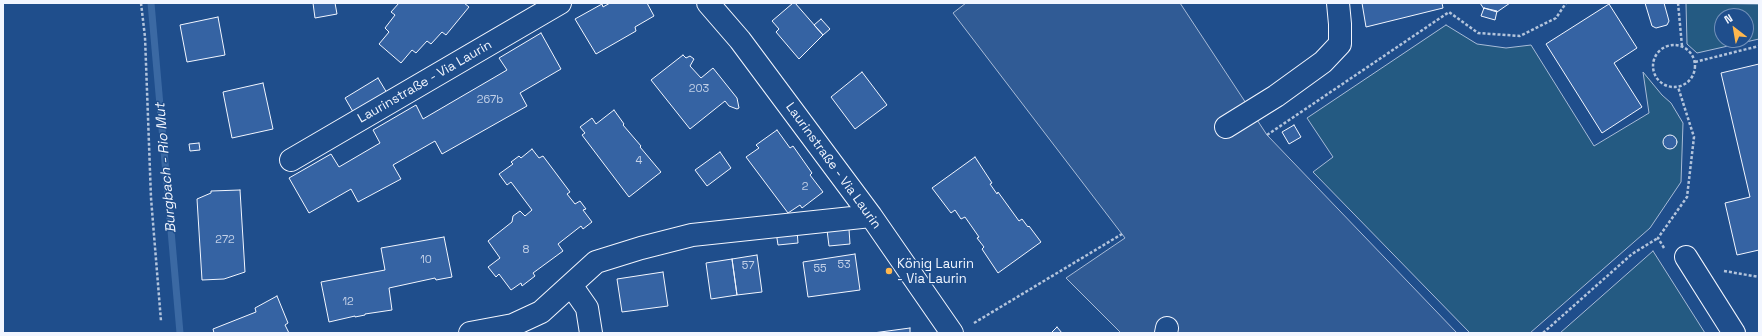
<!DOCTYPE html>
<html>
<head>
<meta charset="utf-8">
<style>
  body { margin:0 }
  #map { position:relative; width:1762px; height:336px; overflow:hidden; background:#1f4e8c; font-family:"Space Grotesk",sans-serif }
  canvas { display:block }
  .frame { position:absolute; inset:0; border:4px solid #f2f6ff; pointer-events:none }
  .north { position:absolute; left:1714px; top:8px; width:40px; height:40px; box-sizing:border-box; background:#1f4e8c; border:1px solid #7391ba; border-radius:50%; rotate:329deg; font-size:11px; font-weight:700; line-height:16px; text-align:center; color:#f2f6ff }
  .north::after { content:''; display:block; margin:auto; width:14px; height:18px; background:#ffb74d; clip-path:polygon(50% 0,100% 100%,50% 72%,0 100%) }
</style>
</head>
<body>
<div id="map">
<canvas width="1762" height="336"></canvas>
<div class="frame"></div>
<div class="north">N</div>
</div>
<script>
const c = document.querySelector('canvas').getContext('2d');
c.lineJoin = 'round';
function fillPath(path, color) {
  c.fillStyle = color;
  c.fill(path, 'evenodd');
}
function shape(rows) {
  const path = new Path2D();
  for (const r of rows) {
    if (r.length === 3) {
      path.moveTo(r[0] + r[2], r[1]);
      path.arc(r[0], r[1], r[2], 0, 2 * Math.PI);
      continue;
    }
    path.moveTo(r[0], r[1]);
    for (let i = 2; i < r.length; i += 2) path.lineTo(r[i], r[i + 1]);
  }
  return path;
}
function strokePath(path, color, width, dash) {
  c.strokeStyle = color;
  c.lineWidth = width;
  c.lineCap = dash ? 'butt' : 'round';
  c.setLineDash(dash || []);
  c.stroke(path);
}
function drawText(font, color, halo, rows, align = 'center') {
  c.font = font + ' "Space Grotesk",sans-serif';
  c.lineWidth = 3;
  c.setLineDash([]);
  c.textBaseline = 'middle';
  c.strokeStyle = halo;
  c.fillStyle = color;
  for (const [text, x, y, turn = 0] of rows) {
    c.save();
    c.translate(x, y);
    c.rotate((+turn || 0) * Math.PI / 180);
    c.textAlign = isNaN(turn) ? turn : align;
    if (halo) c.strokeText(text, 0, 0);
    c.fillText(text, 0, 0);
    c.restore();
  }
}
const green = shape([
  [1686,3,1759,4,1759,39,1697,53,1687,44,1686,3],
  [1722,16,1746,16,1746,40,1722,40,1722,16],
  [1446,25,1477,44,1506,48,1531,45,1594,146,1649,113,1643,72,1662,95,1671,103,1683,123,1681,182,1650,228,1530,333,1470,333,1313,172,1333,157,1307,118,1446,25],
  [1653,251,1705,333,1560,333,1653,251]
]);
const parking = shape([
  [966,3,1180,3,1267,135,1457,333,1121,333,1066,278,1125,238,953,13,966,3]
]);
const stream = shape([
  [151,3,180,333]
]);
const building = shape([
  [313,3,335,3,337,14,315,18,313,3],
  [399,3,464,3,469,7,446,35,442,32,431,44,427,41,416,53,412,50,401,63,379,44,389,32,385,28,395,15,391,12,399,3],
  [610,3,647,3,654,16,635,27,636,31,596,54,575,19,602,4,603,7,610,3],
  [793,3,795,3,823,35,799,59,776,32,779,29,772,21,793,3],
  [1362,3,1442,3,1443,8,1366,27,1362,3],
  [1480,3,1510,3,1497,12,1484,8,1484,9,1480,3],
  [1645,3,1664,3,1669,21,1667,25,1656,28,1652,26,1645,3],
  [1609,4,1637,48,1614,63,1642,107,1602,133,1546,44,1609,4],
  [1484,8,1497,11,1495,20,1481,16,1484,8],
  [218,17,225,55,187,62,180,25,218,17],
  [821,19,830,29,823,35,814,25,821,19],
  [541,33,561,69,520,93,527,106,442,154,435,141,393,165,401,179,358,202,351,189,309,213,289,178,331,154,339,167,380,143,373,130,416,105,423,119,507,70,499,58,541,33],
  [683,55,686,58,690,56,694,59,690,66,701,78,713,68,737,98,739,108,737,109,729,106,725,101,690,129,651,80,683,55],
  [1759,64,1759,250,1737,255,1725,203,1750,197,1721,73,1759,64],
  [862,72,887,105,855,129,831,97,862,72],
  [378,78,390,98,356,117,345,98,378,78],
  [263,83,273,129,232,138,223,92,263,83],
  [614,110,624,124,623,125,641,146,640,147,661,172,629,197,582,135,585,133,580,127,592,118,596,124,614,110],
  [1294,125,1301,137,1289,144,1282,132,1294,125],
  [777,130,790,148,793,146,812,173,810,175,823,192,802,208,800,205,788,213,746,157,759,148,756,145,777,130],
  [1670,142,7],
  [199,143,200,150,190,151,189,144,199,143],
  [532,149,539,158,543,156,570,192,567,194,575,204,580,201,586,209,583,210,592,222,583,229,581,226,558,244,563,251,533,273,535,276,522,286,521,283,511,290,499,274,496,277,488,267,500,258,488,241,512,222,513,216,520,211,525,216,532,210,511,182,507,185,499,174,513,164,511,162,519,156,521,158,532,149],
  [720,152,731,168,707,186,695,170,720,152],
  [975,157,992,183,990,184,997,194,998,192,1019,221,1022,219,1028,227,1029,226,1041,242,998,273,982,249,984,247,977,238,979,237,965,217,961,219,955,210,951,213,932,188,975,157],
  [240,190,245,272,224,279,202,280,197,199,211,193,211,191,240,190],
  [849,229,850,244,829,246,827,230,849,229],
  [797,230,798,243,778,245,776,232,797,230],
  [444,237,452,277,436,280,435,278,389,288,392,310,365,314,365,315,355,317,355,316,329,322,321,282,385,270,381,248,444,237],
  [855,254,860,290,808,297,803,262,855,254],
  [757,255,762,292,737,295,732,259,757,255],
  [732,259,737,295,711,299,706,263,732,259],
  [663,272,668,306,622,312,617,279,663,272],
  [277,296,288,323,285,325,289,333,214,333,213,329,256,312,255,308,277,296],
  [1057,327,1062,333,1051,333,1057,327],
  [910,328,910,333,873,333,910,328]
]);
const path = shape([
  [141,3,145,37,151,198,161,321],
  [1678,3,1682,46],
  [1674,66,21],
  [1695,62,1759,46],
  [1267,135,1449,12,1478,33,1520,36,1556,18,1566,3],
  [1664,248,1658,238,1687,197,1694,137,1678,87],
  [1724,271,1759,277],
  [974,323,1122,234],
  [1543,333,1632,254,1658,238]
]);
const minor = shape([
  [708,3,740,40,871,216,952,333],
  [1226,127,1276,96,1323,62,1340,44,1340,24,1338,3],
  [291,160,560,3],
  [1686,257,1734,333],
  [571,285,587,308,591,333],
  [470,333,513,325,541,312,596,262,641,248,692,235,871,216],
  [1166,333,1167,328]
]);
const markers = [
  [889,271,4,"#ffb74d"]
];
const numberNames = [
  ["203",699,89],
  ["267b",490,100],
  ["4",639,161],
  ["2",805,187],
  ["272",225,240],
  ["8",526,250],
  ["10",426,260],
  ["53",844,265],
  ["57",748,266],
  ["55",820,269],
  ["12",348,302]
];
const streetNames = [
  ["Laurinstraße - Via Laurin",425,82,-30],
  ["Laurinstraße - Via Laurin",833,166,54]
];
const poiNames = [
  ["König Laurin",897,264],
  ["- Via Laurin",897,279]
];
const waterNames = [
  ["Burgbach - Rio Mut",166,168,-95]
];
fillPath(green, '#245a82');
strokePath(green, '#a8bbd7', 1);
fillPath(parking, '#305b95');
strokePath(parking, '#a8bbd7', 1);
strokePath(stream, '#3b69a3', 7);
fillPath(building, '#3563a3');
strokePath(building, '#f2f6ff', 1);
strokePath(minor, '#f2f6ff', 24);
strokePath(path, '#b3c4dc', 2.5, [3, 2]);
strokePath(minor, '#1f4e8c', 22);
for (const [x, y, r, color] of markers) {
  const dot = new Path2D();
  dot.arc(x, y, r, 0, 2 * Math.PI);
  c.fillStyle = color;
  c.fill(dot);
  strokePath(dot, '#1f4e8c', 1.5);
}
drawText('11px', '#c3d1e8', null, numberNames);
drawText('13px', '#f2f6ff', '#1f4e8c', streetNames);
drawText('13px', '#f2f6ff', '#1f4e8c', poiNames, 'left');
drawText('italic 14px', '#f2f6ff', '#1f4e8c', waterNames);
</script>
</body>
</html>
